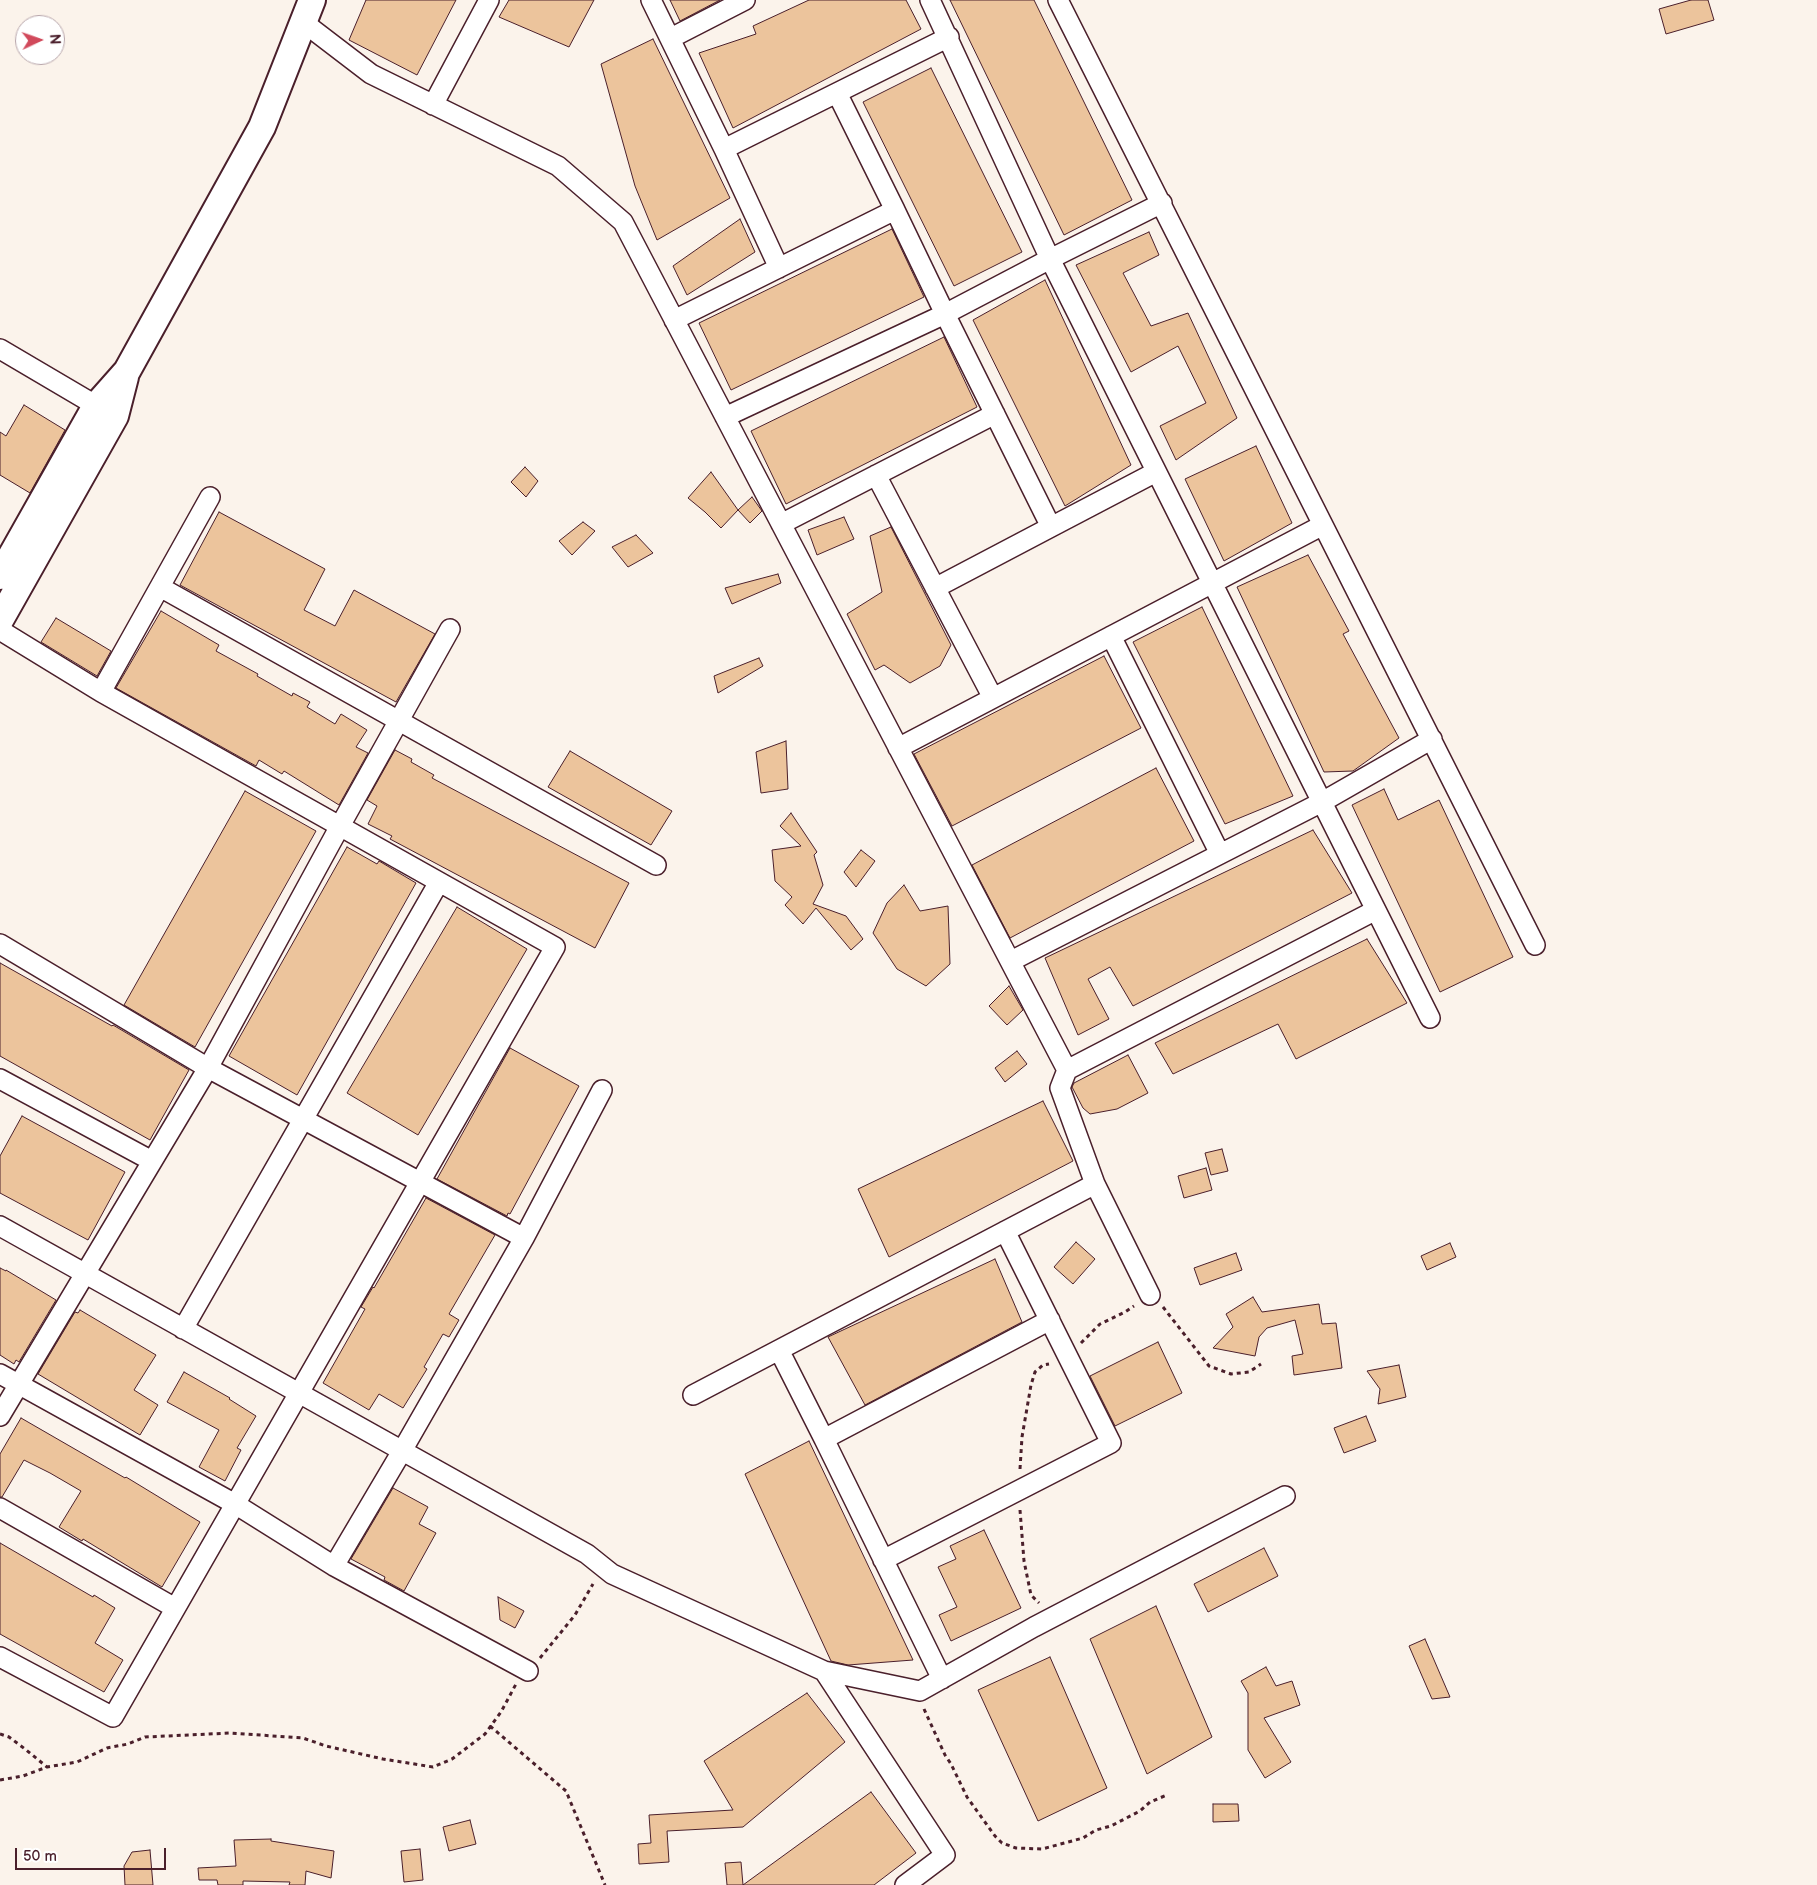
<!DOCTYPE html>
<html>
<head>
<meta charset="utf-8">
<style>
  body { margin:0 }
  #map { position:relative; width:1817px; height:1885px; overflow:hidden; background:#fbf3eb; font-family:"Balsamiq Sans",sans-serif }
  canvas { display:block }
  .north { position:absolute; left:15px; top:15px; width:50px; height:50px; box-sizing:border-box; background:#fff; border:1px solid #b7a5aa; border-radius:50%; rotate:87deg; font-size:14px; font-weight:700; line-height:20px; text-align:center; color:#4a1f2b }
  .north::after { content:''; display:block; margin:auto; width:18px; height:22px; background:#d1495b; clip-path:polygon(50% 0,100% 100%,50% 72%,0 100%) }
  .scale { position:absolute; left:15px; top:1848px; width:151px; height:22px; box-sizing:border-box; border:2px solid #4a1f2b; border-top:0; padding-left:6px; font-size:15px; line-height:18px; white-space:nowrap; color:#4a1f2b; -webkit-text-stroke:4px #fff; paint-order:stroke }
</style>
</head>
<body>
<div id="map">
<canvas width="1817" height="1885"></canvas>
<div class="north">N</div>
<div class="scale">50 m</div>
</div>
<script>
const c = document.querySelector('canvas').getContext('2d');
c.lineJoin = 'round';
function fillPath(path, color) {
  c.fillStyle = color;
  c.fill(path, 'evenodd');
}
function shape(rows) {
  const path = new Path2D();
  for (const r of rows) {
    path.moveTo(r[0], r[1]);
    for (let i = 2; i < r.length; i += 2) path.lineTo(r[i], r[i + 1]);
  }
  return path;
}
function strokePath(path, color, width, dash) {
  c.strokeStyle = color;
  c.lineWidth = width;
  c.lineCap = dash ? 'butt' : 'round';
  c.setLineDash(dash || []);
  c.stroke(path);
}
const building = shape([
  [366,0,456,0,417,75,349,40,366,0],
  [509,0,594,0,569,47,499,17,509,0],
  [670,0,720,0,680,21,670,0],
  [809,0,906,0,921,29,733,128,699,53,756,34,753,26,809,0],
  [950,0,1034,0,1132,200,1064,235,950,0],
  [1691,0,1708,0,1714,20,1666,34,1659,9,1691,0],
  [653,39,730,198,657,240,635,186,601,64,653,39],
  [931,68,1022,252,954,286,863,102,931,68],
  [740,219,755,252,687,295,673,266,740,219],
  [892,229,924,297,731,390,699,323,892,229],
  [1149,232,1159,255,1123,273,1151,326,1188,313,1237,418,1176,460,1160,426,1206,403,1178,346,1131,372,1076,265,1149,232],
  [1045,280,1131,465,1065,506,973,320,1045,280],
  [944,337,977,407,786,504,751,431,944,337],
  [24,405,65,430,30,493,0,475,0,432,6,436,24,405],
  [1256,446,1292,523,1224,561,1185,479,1256,446],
  [525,467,538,481,526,497,511,482,525,467],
  [711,472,738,510,721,528,705,512,688,498,711,472],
  [752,497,762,511,750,523,738,510,752,497],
  [219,512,325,569,304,610,335,626,354,590,435,634,396,702,180,585,219,512],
  [844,517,854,539,817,555,808,530,844,517],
  [583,522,595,531,572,555,559,541,583,522],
  [891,527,951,645,940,666,910,683,884,665,875,670,847,614,882,592,870,536,891,527],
  [636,535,653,553,628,567,612,547,636,535],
  [1308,555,1349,631,1343,634,1399,738,1353,771,1324,772,1237,587,1308,555],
  [778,574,781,583,732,604,725,588,778,574],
  [1202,607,1293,796,1225,824,1133,642,1202,607],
  [161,611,219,645,216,651,258,674,257,676,292,696,293,693,310,702,307,707,335,724,341,714,367,730,356,747,368,753,339,805,284,771,282,774,259,760,256,766,116,688,161,611],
  [56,618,111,651,97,676,41,642,56,618],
  [1104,656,1141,728,952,826,914,754,1104,656],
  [759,658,763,666,718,693,714,676,759,658],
  [786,741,788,789,761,793,756,752,786,741],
  [395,750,412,759,411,762,434,775,432,778,629,883,595,948,390,839,392,836,368,824,377,806,367,800,395,750],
  [570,751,672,811,651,845,548,787,570,751],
  [1156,768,1194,841,1010,938,972,865,1156,768],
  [1384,789,1398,820,1439,800,1513,957,1440,992,1352,805,1384,789],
  [245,791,316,831,195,1047,124,1005,245,791],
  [791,813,817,852,814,855,823,885,813,904,846,916,863,939,851,950,816,908,803,924,785,905,792,897,775,881,772,850,801,846,780,826,791,813],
  [1313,830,1352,893,1133,1006,1110,967,1088,979,1109,1019,1078,1035,1045,958,1313,830],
  [347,847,377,864,379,861,416,883,297,1095,229,1056,347,847],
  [861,850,875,861,856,887,844,872,861,850],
  [904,885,920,911,948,906,950,964,926,986,897,969,873,933,887,903,904,885],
  [457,907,527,949,418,1135,347,1093,457,907],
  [1367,939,1407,1003,1296,1059,1278,1024,1173,1074,1155,1043,1367,939],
  [0,963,112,1026,113,1025,189,1070,150,1140,0,1056,0,963],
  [1009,986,1023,1010,1007,1025,989,1006,1009,986],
  [510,1048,579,1086,510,1214,508,1213,507,1216,437,1179,510,1048],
  [1017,1051,1027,1064,1005,1082,995,1068,1017,1051],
  [1128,1055,1148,1093,1117,1109,1090,1114,1083,1108,1072,1087,1074,1083,1128,1055],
  [1043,1101,1073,1161,889,1257,858,1189,1043,1101],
  [22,1116,125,1172,88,1240,0,1193,0,1156,22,1116],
  [1222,1149,1228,1171,1211,1175,1205,1153,1222,1149],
  [1206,1168,1212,1190,1184,1198,1178,1176,1206,1168],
  [426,1198,495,1235,449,1314,459,1320,449,1337,443,1334,424,1367,427,1369,403,1408,379,1394,369,1410,323,1383,365,1309,361,1307,373,1287,374,1288,426,1198],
  [1076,1242,1095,1259,1073,1284,1054,1267,1076,1242],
  [1450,1243,1456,1257,1427,1270,1421,1256,1450,1243],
  [1236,1253,1242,1270,1200,1285,1194,1268,1236,1253],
  [995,1259,1022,1322,865,1405,828,1337,995,1259],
  [0,1268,6,1271,6,1270,56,1300,19,1362,16,1360,14,1364,0,1355,0,1268],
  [1253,1297,1262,1312,1319,1304,1322,1324,1336,1323,1342,1368,1294,1375,1292,1356,1303,1354,1295,1320,1267,1328,1259,1337,1255,1356,1213,1348,1233,1327,1226,1314,1253,1297],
  [80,1310,156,1355,134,1390,158,1405,140,1435,38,1374,75,1312,78,1313,80,1310],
  [1158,1342,1182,1393,1115,1426,1090,1376,1158,1342],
  [1399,1365,1406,1397,1378,1404,1380,1389,1367,1371,1399,1365],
  [184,1372,230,1398,229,1399,256,1416,237,1448,241,1450,225,1481,199,1467,219,1430,167,1402,184,1372],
  [1366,1416,1376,1441,1344,1453,1334,1428,1366,1416],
  [21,1418,125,1478,126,1477,200,1522,162,1587,83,1539,82,1541,59,1527,81,1491,50,1473,24,1460,2,1497,0,1497,0,1454,21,1418],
  [809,1441,856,1540,913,1660,848,1665,831,1661,745,1474,809,1441],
  [393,1488,428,1507,419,1524,436,1533,404,1591,384,1580,385,1577,351,1559,393,1488],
  [984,1530,1021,1608,951,1641,939,1615,957,1607,938,1567,956,1559,950,1546,984,1530],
  [0,1543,93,1597,94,1595,115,1608,95,1643,123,1660,104,1692,0,1634,0,1543],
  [1264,1548,1278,1576,1208,1612,1194,1584,1264,1548],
  [498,1597,524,1611,515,1628,500,1620,498,1597],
  [1156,1606,1212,1737,1147,1774,1090,1639,1156,1606],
  [1425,1639,1450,1697,1432,1699,1409,1646,1425,1639],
  [1050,1657,1107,1788,1038,1821,978,1690,1050,1657],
  [1266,1667,1276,1686,1292,1681,1300,1705,1264,1718,1291,1762,1265,1778,1248,1750,1248,1693,1241,1681,1266,1667],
  [807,1693,845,1742,743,1827,667,1831,669,1862,639,1864,638,1844,651,1843,649,1815,733,1810,704,1761,807,1693],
  [871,1792,916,1853,874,1885,727,1885,725,1863,741,1862,743,1885,871,1792],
  [1213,1804,1238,1804,1239,1821,1213,1822,1213,1804],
  [470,1820,476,1844,449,1851,443,1827,470,1820],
  [271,1839,271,1841,334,1851,331,1878,306,1871,305,1885,289,1885,290,1882,243,1881,243,1885,218,1885,217,1880,199,1880,198,1868,236,1866,234,1840,271,1839],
  [420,1849,423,1880,404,1882,401,1851,420,1849],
  [150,1850,153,1885,125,1885,124,1866,132,1852,150,1850]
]);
const path = shape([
  [1163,1307,1209,1366,1231,1374,1249,1372,1261,1364],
  [1081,1343,1100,1324,1125,1312,1134,1306],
  [1020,1469,1022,1437,1031,1385,1035,1372,1043,1365,1049,1364],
  [1020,1510,1024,1561,1031,1595,1039,1603],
  [540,1658,575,1615,593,1584],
  [924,1709,945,1755,951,1764,967,1797,995,1836,1002,1843,1016,1848,1042,1849,1083,1838,1096,1830,1111,1826,1140,1811,1150,1802,1167,1795],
  [490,1726,566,1791,605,1885],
  [0,1734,9,1737,25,1749,47,1767],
  [0,1780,23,1776,47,1767,77,1762,107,1748,128,1744,145,1737,230,1733,303,1738,326,1746,383,1759,433,1767,452,1759,485,1734,501,1712,516,1684]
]);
const street = shape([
  [651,0,724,149],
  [930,0,1050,259,945,314,1051,527,1156,472],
  [1058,0,1535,945],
  [303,22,371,74,558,166,623,222,1067,1070],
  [671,38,745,0],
  [837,93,895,210],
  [433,105,489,0],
  [1162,203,1050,259,1430,1018],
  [779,268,724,149,949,37],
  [674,320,895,210,945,314,725,417],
  [0,349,107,412],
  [876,475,993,698],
  [781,524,995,414],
  [160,587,656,865],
  [935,588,1051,527],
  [450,629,340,826,208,1068,524,1238],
  [0,630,101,692,555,947,113,1717,0,1657],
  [1111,636,1220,854],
  [101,692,210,497],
  [898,748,1323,525],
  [0,944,208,1068,0,1416],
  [1011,961,1322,802,1432,739],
  [0,1079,152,1161],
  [0,1226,587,1554,612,1574,824,1671,920,1691,1034,1627,1285,1496],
  [1150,1295,1095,1184,1060,1088,1067,1070,1376,910],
  [183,1329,439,882],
  [779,1350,824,1439,1050,1320],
  [0,1374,235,1504,334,1566,528,1671],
  [693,1395,1095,1184],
  [824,1439,942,1679],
  [0,1508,175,1608],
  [883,1560,1111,1443,1005,1231],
  [334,1566,402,1451,524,1238,602,1090],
  [824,1671,945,1855,905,1885]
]);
const secondary = shape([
  [0,576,96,406,127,371,262,127,312,0],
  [0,620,115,416,125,377]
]);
fillPath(building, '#ecc49c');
strokePath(building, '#4a1f2b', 1);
strokePath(street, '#4a1f2b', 22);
strokePath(secondary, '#4a1f2b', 30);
strokePath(path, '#4a1f2b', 3, [4, 4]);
strokePath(street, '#fff', 19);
strokePath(secondary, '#fff', 26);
</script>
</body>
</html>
